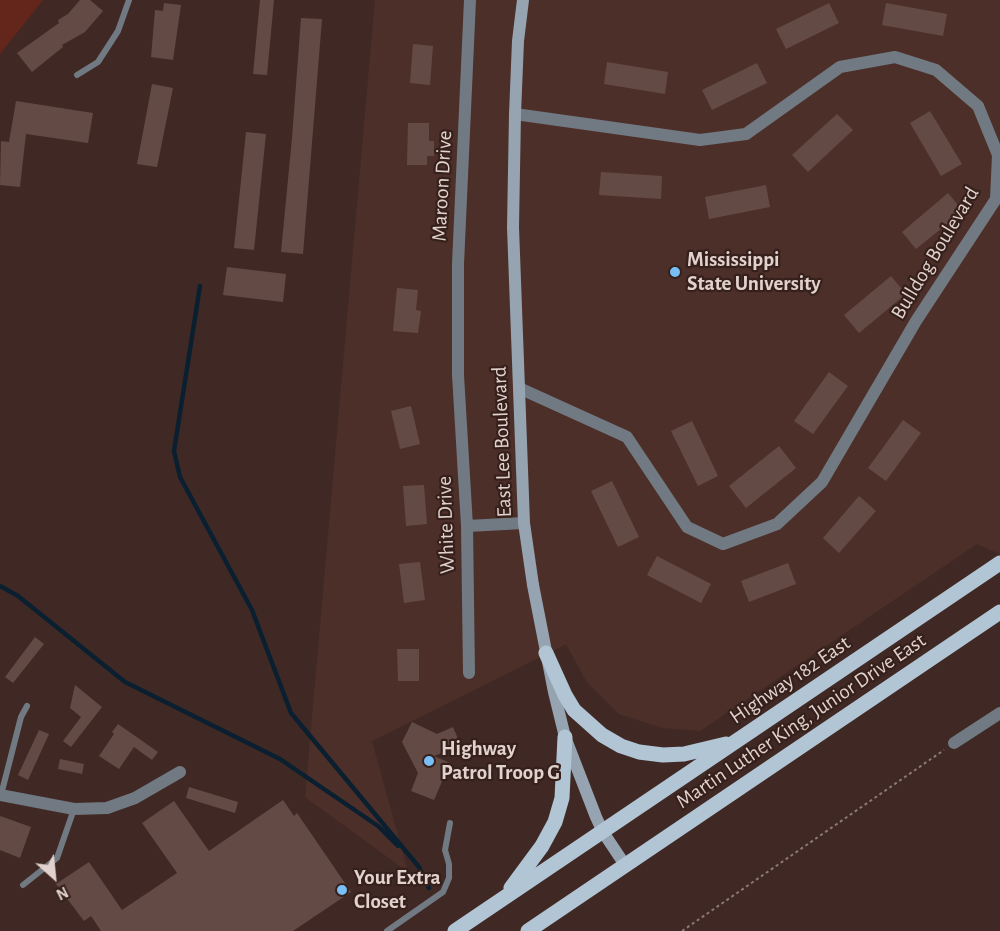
<!DOCTYPE html>
<html>
<head>
<meta charset="utf-8">
<style>
  body { margin:0 }
  #map { position:relative; width:1000px; height:931px; overflow:hidden; background:#402925; font-family:"Alegreya Sans",sans-serif }
  canvas { display:block }
  .north { position:absolute; left:24px; top:847px; width:60px; height:60px; -webkit-text-stroke:4px #36201b; paint-order:stroke; rotate:153deg; font-size:16px; font-weight:700; line-height:24px; text-align:center; color:#e1d2ce }
  .north::after { content:''; display:block; margin:auto; width:21px; height:27px; background:#e1d2ce; clip-path:polygon(50% 0,100% 100%,50% 72%,0 100%) }
</style>
</head>
<body>
<div id="map">
<canvas width="1000" height="931"></canvas>
<div class="north">N</div>
</div>
<script>
const c = document.querySelector('canvas').getContext('2d');
c.lineJoin = 'round';
function fillPath(path, color) {
  c.fillStyle = color;
  c.fill(path, 'evenodd');
}
function shape(rows) {
  const path = new Path2D();
  for (const r of rows) {
    path.moveTo(r[0], r[1]);
    for (let i = 2; i < r.length; i += 2) path.lineTo(r[i], r[i + 1]);
  }
  return path;
}
function strokePath(path, color, width, dash) {
  c.strokeStyle = color;
  c.lineWidth = width;
  c.lineCap = dash ? 'butt' : 'round';
  c.setLineDash(dash || []);
  c.stroke(path);
}
function drawText(font, color, halo, rows, align = 'center') {
  c.font = font + ' "Alegreya Sans",sans-serif';
  c.lineWidth = 4.5;
  c.setLineDash([]);
  c.textBaseline = 'middle';
  c.strokeStyle = halo;
  c.fillStyle = color;
  for (const [text, x, y, turn = 0] of rows) {
    c.save();
    c.translate(x, y);
    c.rotate((+turn || 0) * Math.PI / 180);
    c.textAlign = isNaN(turn) ? turn : align;
    if (halo) c.strokeText(text, 0, 0);
    c.fillText(text, 0, 0);
    c.restore();
  }
}
const built = shape([
  [375,0,1000,0,1000,554,977,544,700,731,663,728,619,714,586,681,566,644,372,741,408,872,305,797]
]);
const green = shape([
  [0,0,43,0,0,54]
]);
const stream = shape([
  [200,286,174,451,180,477,252,610,291,713,419,867,429,888],
  [0,586,18,596,125,682,280,759,378,826,398,846]
]);
const building = shape([
  [80,0,90,0,103,11,85,32,62,45,63,47,32,72,17,53,59,23,58,20,68,14],
  [260,0,274,0,267,75,253,74],
  [164,3,181,5,173,60,151,57,155,10,163,11],
  [829,3,839,23,786,49,776,29],
  [886,3,947,14,943,36,882,25],
  [301,18,322,19,303,254,281,252,292,138],
  [413,44,433,46,430,85,410,83],
  [607,62,668,72,665,94,604,84],
  [757,63,767,83,712,110,702,90],
  [152,84,173,88,157,167,137,164],
  [16,101,93,113,88,143,26,134,20,187,0,185,1,141,9,142],
  [930,111,962,164,941,176,910,123],
  [837,114,853,130,808,172,792,155],
  [408,123,429,123,429,141,434,141,434,156,427,156,427,165,407,165],
  [246,132,266,134,254,250,234,248],
  [601,172,662,176,661,199,599,195],
  [766,185,770,207,709,219,705,197],
  [948,193,963,211,916,249,902,232],
  [227,267,286,274,283,302,223,295],
  [891,276,906,294,859,333,844,315],
  [397,288,418,290,416,310,421,311,418,333,393,331],
  [829,372,848,386,813,434,794,421],
  [411,406,420,444,400,449,391,411],
  [903,420,921,433,886,481,868,468],
  [692,421,718,476,698,486,671,431],
  [779,446,796,468,746,508,729,486],
  [612,481,639,537,618,547,591,491],
  [424,485,427,524,406,526,403,486],
  [859,496,876,511,839,553,823,538],
  [657,556,711,584,701,603,647,575],
  [420,562,425,600,404,603,399,564],
  [788,563,796,584,749,602,741,581],
  [35,637,44,644,13,683,5,677],
  [397,649,419,649,419,681,398,681],
  [75,685,102,707,71,747,63,741,81,717,70,708],
  [412,722,437,734,453,727,461,746,434,756,450,763,434,800,411,791,418,773,402,742],
  [118,724,158,752,152,760,134,747,119,769,99,756,114,734,112,732],
  [39,730,49,734,28,780,18,775],
  [60,759,84,764,82,774,58,769],
  [189,787,238,802,235,813,186,798],
  [283,800,294,816,297,813,351,892,293,931,101,931,91,916,84,921,56,884,89,862,122,910,177,873,142,823,174,801,209,851],
  [0,816,31,827,20,858,0,850]
]);
const path = shape([
  [682,931,944,750]
]);
const lane = shape([
  [77,75,98,62,118,31,129,0],
  [1,795,21,717,27,706],
  [23,885,57,858,74,809],
  [387,931,443,892,449,878,449,864,445,850,450,823]
]);
const street = shape([
  [515,114,700,140,746,134,840,67,895,57,936,70,978,106,998,155,996,199,916,321,822,482,777,524,723,544,687,527,627,437,519,388],
  [467,526,524,523],
  [469,673,467,526,458,375,458,264,470,0],
  [954,743,1000,713],
  [0,795,74,809,107,808,135,798,180,772]
]);
const secondary = shape([
  [523,0,518,41,515,114,513,227,524,523,533,585,554,692,565,737,596,817,603,832,625,865]
]);
const primary = shape([
  [546,653,565,695,574,710,602,735,621,746,639,752,663,755,684,754,726,744],
  [511,888,542,846,555,822,562,798,565,737],
  [455,931,1000,563],
  [528,931,1000,612]
]);
const markers = [
  [675,272,6,"#78bff7"],
  [429,761,6,"#78bff7"],
  [342,890,6,"#78bff7"]
];
const streetNames = [
  ["Maroon Drive",442,186,-87],
  ["Bulldog Boulevard",935,253,-59],
  ["East Lee Boulevard",502,442,-92],
  ["White Drive",446,525,-92],
  ["Highway 182 East",790,680,-34],
  ["Martin Luther King, Junior Drive East",801,721,-34]
];
const poiNames = [
  ["Mississippi",687,260],
  ["State University",687,284],
  ["Highway",441,749],
  ["Patrol Troop G",441,773],
  ["Your Extra",354,878],
  ["Closet",354,902]
];
fillPath(built, '#4d2f29');
fillPath(green, '#64251a');
strokePath(stream, '#0a2030', 4.5);
fillPath(building, '#644a45');
strokePath(path, '#8c7975', 2, [3, 3]);
strokePath(lane, '#717a82', 6);
strokePath(street, '#717a82', 12);
strokePath(secondary, '#96a4b1', 12);
strokePath(primary, '#b2c5d4', 15);
for (const [x, y, r, color] of markers) {
  const dot = new Path2D();
  dot.arc(x, y, r, 0, 2 * Math.PI);
  c.fillStyle = color;
  c.fill(dot);
  strokePath(dot, '#36201b', 2);
}
drawText('21px', '#e1d2ce', '#36201b', streetNames);
drawText('bold 21px', '#e1d2ce', '#36201b', poiNames, 'left');
</script>
</body>
</html>
